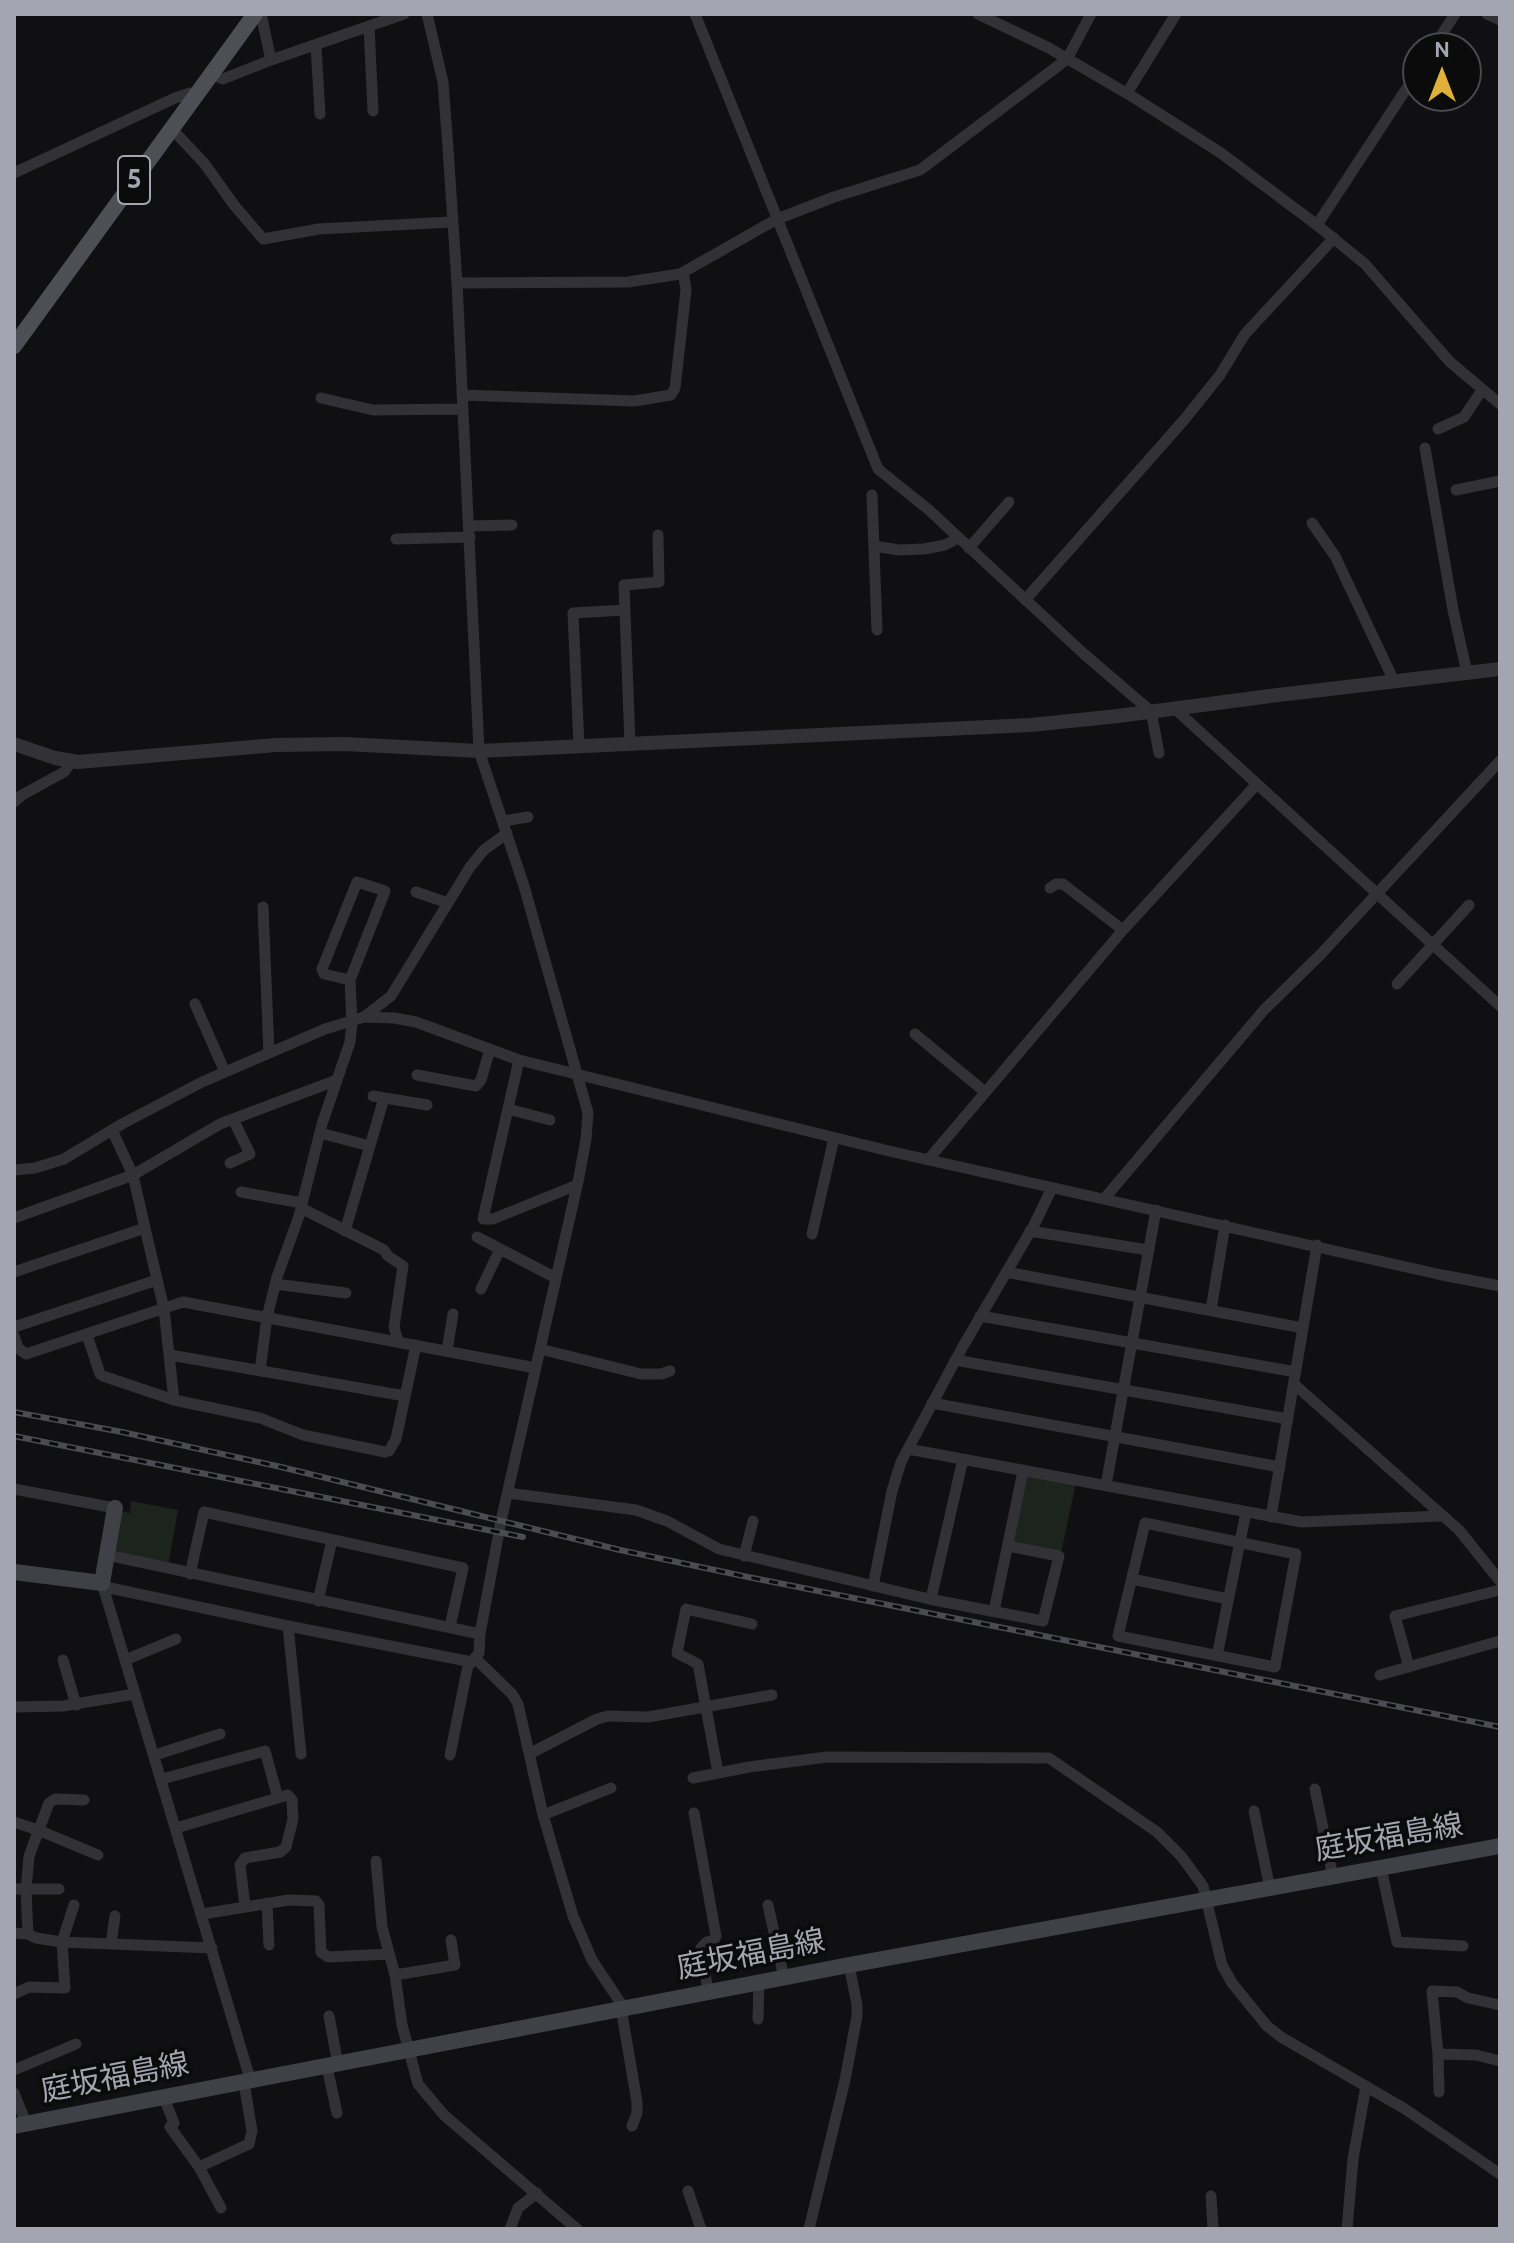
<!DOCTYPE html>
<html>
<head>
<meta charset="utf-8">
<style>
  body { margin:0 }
  #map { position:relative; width:1514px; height:2243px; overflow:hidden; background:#101012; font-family:Cabin,sans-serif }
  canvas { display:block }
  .frame { position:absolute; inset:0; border:16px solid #a3a6b1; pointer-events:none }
  .north { position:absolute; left:1402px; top:32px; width:80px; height:80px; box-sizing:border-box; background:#0b0b0c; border:2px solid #48494e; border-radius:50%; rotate:0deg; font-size:22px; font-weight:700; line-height:32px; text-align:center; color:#a3a6b1 }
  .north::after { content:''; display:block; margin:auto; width:28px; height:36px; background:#e1b039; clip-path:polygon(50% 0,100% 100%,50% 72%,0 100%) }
</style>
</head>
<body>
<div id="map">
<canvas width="1514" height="2243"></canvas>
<div class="frame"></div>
<div class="north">N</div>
</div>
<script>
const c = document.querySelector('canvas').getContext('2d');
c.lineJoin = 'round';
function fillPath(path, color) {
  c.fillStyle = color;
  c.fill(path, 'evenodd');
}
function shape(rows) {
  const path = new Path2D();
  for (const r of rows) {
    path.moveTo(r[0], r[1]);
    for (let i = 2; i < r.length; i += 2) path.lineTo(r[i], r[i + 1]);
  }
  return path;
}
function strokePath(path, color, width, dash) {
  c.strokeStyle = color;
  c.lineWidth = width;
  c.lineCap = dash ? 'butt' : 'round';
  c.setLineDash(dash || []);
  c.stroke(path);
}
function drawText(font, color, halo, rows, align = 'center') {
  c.font = font + ' Cabin,"Noto Sans JP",sans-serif';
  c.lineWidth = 7;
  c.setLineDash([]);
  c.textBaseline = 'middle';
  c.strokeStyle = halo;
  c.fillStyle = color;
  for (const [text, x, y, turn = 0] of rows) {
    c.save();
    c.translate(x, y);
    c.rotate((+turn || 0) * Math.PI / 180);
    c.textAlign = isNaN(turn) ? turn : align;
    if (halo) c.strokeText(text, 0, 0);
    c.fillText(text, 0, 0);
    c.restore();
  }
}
const green = shape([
  [1025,1474,1076,1483,1061,1553,1011,1544],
  [131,1501,178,1510,168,1566,110,1553,117,1511,130,1513]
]);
const minor = shape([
  [261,14,271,60,404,14],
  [695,14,878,469,929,510,1084,654,1147,708,1152,716,1159,753],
  [978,14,1049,48,1133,97,1221,153,1317,225,1365,264,1450,362,1500,404],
  [1487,14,1500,20],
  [369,26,373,111],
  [316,46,320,114],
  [1433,48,1455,14],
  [211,74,223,79,271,60],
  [1127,93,1176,14],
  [171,128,204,163,234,205,263,239,319,229,451,222],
  [14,173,175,98,190,93,196,95],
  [1317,225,1418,71],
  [680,274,777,219,834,197,920,170,1067,59,1091,14],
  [457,283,628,282,680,274,684,277,686,290,675,388,671,395,634,401,462,395],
  [321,398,373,410,463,409],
  [1438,429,1464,417,1482,390],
  [1425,448,1453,610,1467,673],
  [1456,490,1500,481],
  [872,495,877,630],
  [1312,523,1335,556,1394,681],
  [470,526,512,525],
  [396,539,470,537],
  [874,546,899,550,924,549,945,545,958,538],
  [969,548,1009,502],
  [1025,600,1184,420,1220,375,1245,334,1334,238],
  [1174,708,1500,1006],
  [630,744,624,585,659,582,658,535],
  [579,746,573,613,625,610],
  [14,802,22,795,64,772,72,761],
  [503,821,528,817],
  [1050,888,1056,884,1063,884,1123,930],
  [416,892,448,903],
  [263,907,269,1053],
  [1397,984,1469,905],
  [195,1004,225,1072],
  [364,1017,394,1018,416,1022,519,1060,889,1151,1442,1275,1500,1286],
  [915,1034,985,1092],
  [519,1060,483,1219,493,1219,577,1185],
  [417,1075,476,1086,481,1080,490,1049],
  [373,1096,427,1105],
  [508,1109,550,1120],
  [112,1130,133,1175,145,1228,164,1309,174,1400],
  [320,1133,370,1146],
  [928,1160,1123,930,1256,785],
  [230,1163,250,1154,233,1119],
  [14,1170,35,1168,64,1159,122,1124,202,1082,325,1029,364,1017,391,996,470,867,484,850,507,833],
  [241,1192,302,1203],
  [1104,1199,1264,1010,1321,954,1500,761],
  [301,1208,384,1250,388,1256,403,1266,394,1327,398,1341],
  [14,1218,133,1175,220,1124,337,1080],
  [345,1231,384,1098],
  [1030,1231,1148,1250],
  [812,1234,834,1138],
  [477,1237,556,1278],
  [14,1272,145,1228],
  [1006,1272,1303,1328],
  [275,1284,346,1293],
  [481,1289,500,1249],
  [1211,1310,1225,1225],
  [980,1316,1296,1372],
  [14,1327,157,1280],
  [87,1335,100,1374,103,1376,174,1400,260,1418,303,1435,385,1452,389,1451,396,1439,416,1345],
  [14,1336,18,1348,26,1354,183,1302,536,1368],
  [540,1349,641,1374,661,1374,670,1371],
  [447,1351,453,1314],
  [170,1355,405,1396],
  [955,1360,1288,1419],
  [260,1371,267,1317,277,1277,299,1216,322,1124,350,1042,352,1023,350,980,385,891,357,882,322,969,324,974,350,980],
  [1294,1384,1459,1530,1500,1581],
  [932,1403,1280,1467],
  [908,1449,1302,1522,1441,1516],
  [1106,1485,1156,1210],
  [14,1489,115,1508],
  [508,1493,636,1510,667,1521,719,1549,929,1599,1043,1621,1059,1556,1008,1546],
  [1271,1517,1317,1245],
  [1145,1523,1296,1554,1275,1667,1118,1636,1145,1523],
  [107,1555,480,1634,501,1521,579,1177,586,1139,588,1113,524,886,479,751,457,283,448,148,443,82,427,14],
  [744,1556,753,1521],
  [190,1574,204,1512,463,1568,450,1627],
  [1132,1579,1228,1599],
  [102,1583,251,2082],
  [102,1583,110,1588,288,1626,472,1662],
  [873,1586,892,1491,901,1462,962,1348,1034,1225,1052,1188],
  [931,1599,963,1459],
  [318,1601,332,1540],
  [994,1611,1023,1471],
  [288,1626,301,1754],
  [1217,1656,1246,1512],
  [475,1658,512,1694,518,1704,543,1815,573,1916,592,1960,624,2008],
  [63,1660,76,1705],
  [125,1660,176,1639],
  [1409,1667,1395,1616,1500,1590],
  [1380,1675,1500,1641],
  [14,1707,63,1706,135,1694],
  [531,1753,597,1719,608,1716,648,1717,772,1695],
  [155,1755,220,1734],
  [450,1755,466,1675,468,1666,479,1653,480,1634],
  [718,1773,698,1664,677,1653,686,1609,752,1624],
  [693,1778,749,1767,827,1757,1049,1758,1157,1832,1181,1856,1203,1886,1222,1965,1232,1983,1267,2026,1281,2037,1405,2109,1500,2174],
  [162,1779,265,1751,278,1798],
  [1315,1789,1333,1877],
  [1254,1811,1270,1889],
  [694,1813,716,1936,714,1940,707,1942,701,1948,708,1992],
  [543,1815,611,1788],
  [14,1822,38,1830,98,1855],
  [176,1828,288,1795,292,1800,293,1819,286,1847,280,1852,245,1858,240,1865,245,1906],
  [376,1861,382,1927,395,1975,402,2025,418,2084,444,2115,577,2229],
  [1381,1868,1397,1942,1463,1946],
  [14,1889,59,1889],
  [267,1903,269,1945],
  [768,1905,784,1978],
  [202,1914,289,1900,316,1901,319,1905,321,1952,328,1957,389,1954],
  [14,1933,28,1934,26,1890,29,1856,49,1803,55,1799,84,1800],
  [28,1934,36,1938,62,1942,212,1948],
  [111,1944,115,1916],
  [395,1975,455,1965,451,1940],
  [14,1994,29,1987,65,1988,62,1942,74,1905],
  [1500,2005,1468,1998,1457,1992,1432,1991,1438,2054,1476,2055,1500,2061],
  [621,2008,637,2102,637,2113,632,2126],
  [329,2016,338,2065],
  [758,2019,759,1982],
  [1438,2054,1439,2092],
  [327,2067,337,2113],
  [14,2070,76,2044],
  [14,2093,26,2123],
  [164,2098,174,2123,170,2127,199,2167,221,2208],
  [199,2167,249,2144,252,2131,244,2083],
  [688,2191,701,2229],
  [1211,2196,1213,2229],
  [510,2229,518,2208,537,2193],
  [809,2229,845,2080,857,2016,857,2005,849,1965],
  [1347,2229,1353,2159,1366,2086]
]);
const tertiary = shape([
  [14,744,55,758,78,762,276,745,345,744,479,751,1031,725,1118,716,1278,695,1500,669]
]);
const secondary = shape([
  [14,1572,102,1583,115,1508],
  [14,2126,849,1965,1500,1846]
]);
const primary = shape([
  [14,346,255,14]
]);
const rail = shape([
  [14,1412,122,1432,281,1467,620,1550,743,1576,1500,1727],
  [14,1436,523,1537]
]);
const shields = [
  [134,180,32]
];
const shieldNames = [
  ["5",134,180]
];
const streetNames = [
  ["庭坂福島線",1389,1838,-10],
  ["庭坂福島線",751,1955,-11],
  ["庭坂福島線",115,2078,-11]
];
fillPath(green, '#1d241e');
strokePath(minor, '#323236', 11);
strokePath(tertiary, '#323236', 14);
strokePath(secondary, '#404146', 16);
strokePath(primary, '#4e4f55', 16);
strokePath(rail, '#4b4c51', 6);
strokePath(rail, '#0b0b0c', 3, [9]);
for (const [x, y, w] of shields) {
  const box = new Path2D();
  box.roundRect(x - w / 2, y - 24, w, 48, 6);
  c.fillStyle = '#0b0b0c';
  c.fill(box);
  strokePath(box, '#a3a6b1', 2);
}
drawText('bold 28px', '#a3a6b1', null, shieldNames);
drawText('30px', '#a3a6b1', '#0b0b0c', streetNames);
</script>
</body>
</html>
